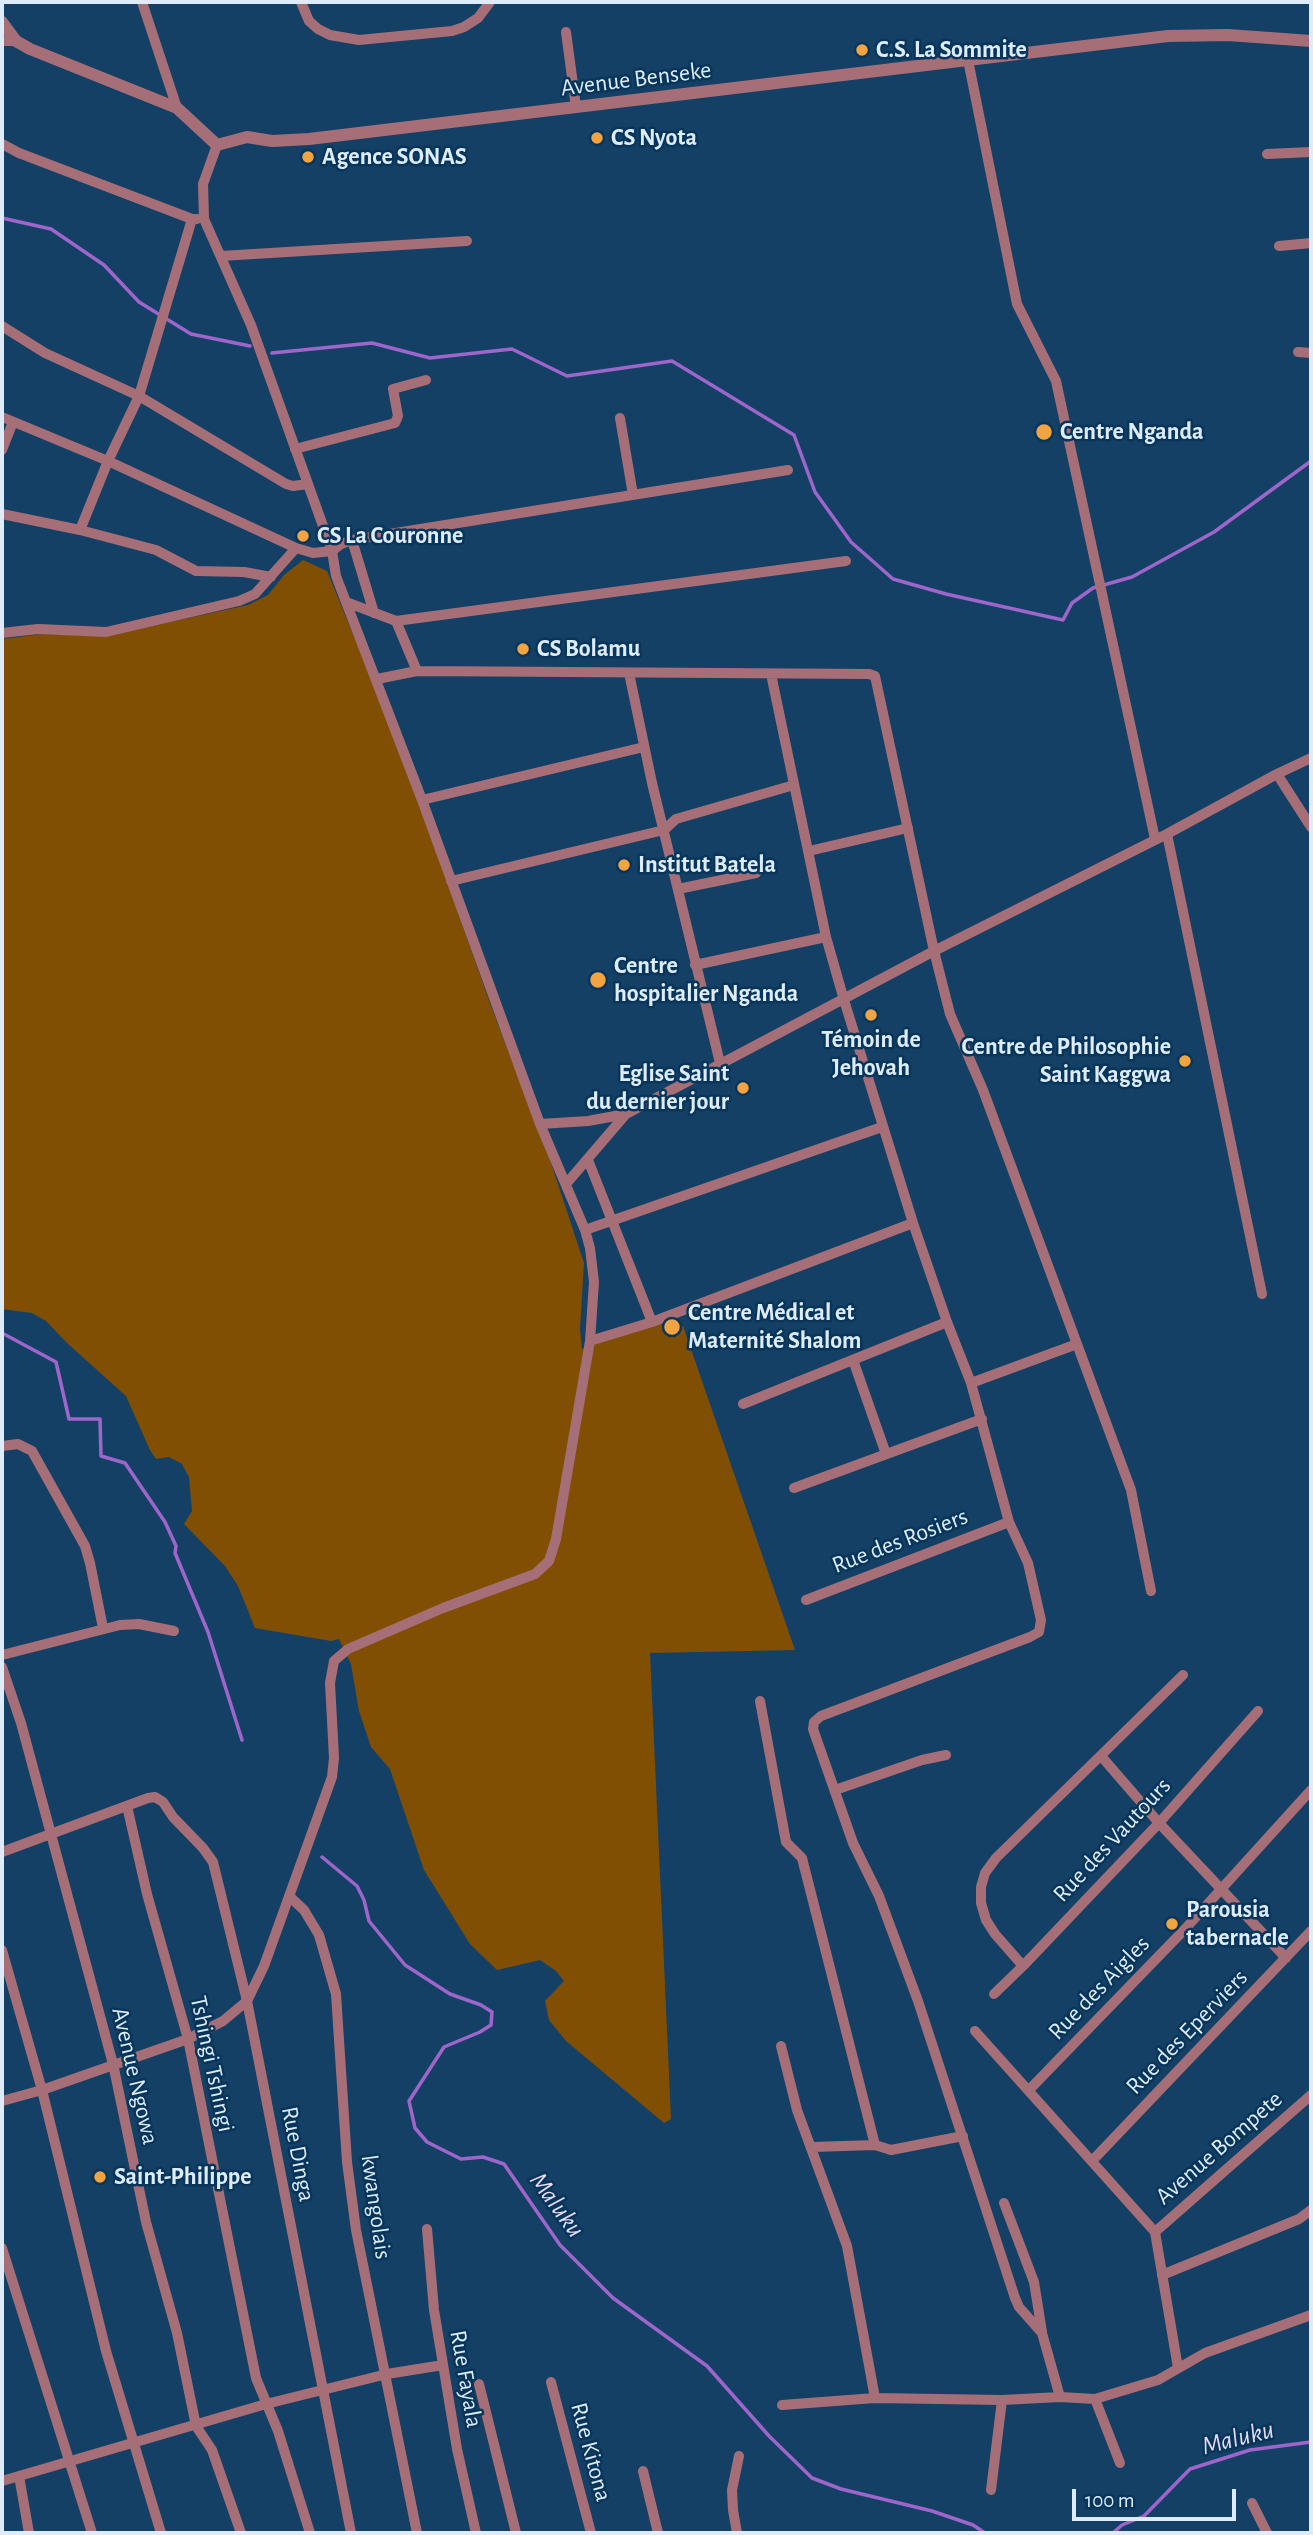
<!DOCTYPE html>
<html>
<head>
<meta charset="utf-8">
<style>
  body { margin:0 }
  #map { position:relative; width:1313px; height:2535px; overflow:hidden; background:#154066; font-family:"Alegreya Sans",sans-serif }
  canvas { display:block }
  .frame { position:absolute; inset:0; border:4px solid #deecfa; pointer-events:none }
  .scale { position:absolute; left:1072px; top:2489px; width:164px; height:32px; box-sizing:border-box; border:4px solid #deecfa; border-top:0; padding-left:9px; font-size:21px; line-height:24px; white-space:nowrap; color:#deecfa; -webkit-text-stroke:5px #08355a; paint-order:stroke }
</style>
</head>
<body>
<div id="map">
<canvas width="1313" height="2535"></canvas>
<div class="frame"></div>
<div class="scale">100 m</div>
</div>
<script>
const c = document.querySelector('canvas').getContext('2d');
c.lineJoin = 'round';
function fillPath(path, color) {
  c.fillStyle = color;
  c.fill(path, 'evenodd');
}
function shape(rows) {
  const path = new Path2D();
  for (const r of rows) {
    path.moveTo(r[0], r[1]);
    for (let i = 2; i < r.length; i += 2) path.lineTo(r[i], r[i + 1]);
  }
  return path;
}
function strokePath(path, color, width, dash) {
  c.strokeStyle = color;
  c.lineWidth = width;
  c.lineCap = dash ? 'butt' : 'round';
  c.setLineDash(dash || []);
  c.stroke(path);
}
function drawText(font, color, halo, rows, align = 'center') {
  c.font = font + ' "Alegreya Sans",sans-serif';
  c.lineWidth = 5;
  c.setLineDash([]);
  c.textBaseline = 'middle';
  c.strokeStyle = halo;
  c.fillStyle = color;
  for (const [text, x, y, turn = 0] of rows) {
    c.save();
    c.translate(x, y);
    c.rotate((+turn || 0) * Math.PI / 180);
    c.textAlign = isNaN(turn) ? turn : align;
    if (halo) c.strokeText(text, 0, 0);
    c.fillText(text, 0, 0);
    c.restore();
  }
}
const green = shape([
  [303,560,327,571,395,736,491,1006,550,1160,584,1263,580,1329,582,1349,661,1323,664,1332,683,1326,795,1650,650,1653,671,2119,664,2123,566,2041,549,2020,545,2001,564,1981,556,1971,540,1960,497,1970,470,1944,424,1870,390,1769,371,1747,359,1711,351,1664,339,1639,331,1641,255,1628,238,1586,225,1566,184,1524,192,1511,189,1477,182,1464,169,1457,156,1459,150,1450,126,1396,67,1343,46,1321,32,1313,2,1309,2,639,43,634,106,636,248,605,268,595,284,575]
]);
const stream = shape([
  [2,218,51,229,104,265,139,302,191,334,250,346],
  [272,353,372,343,430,358,512,349,567,376,672,361,794,435,815,492,851,542,893,579,946,594,1063,620,1072,603,1093,588,1132,577,1214,532,1311,461],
  [2,1333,56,1362,69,1419,100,1419,101,1456,125,1463,165,1522,176,1546,175,1553,208,1632,242,1740],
  [322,1857,357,1886,364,1900,369,1921,405,1965,450,1994,481,2005,492,2012,491,2025,480,2032,444,2047,409,2101,415,2128,427,2142,461,2159,483,2157,504,2164,560,2245,613,2298,707,2366,769,2436,812,2478,841,2489,932,2511,973,2525,985,2533],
  [1113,2533,1122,2525,1144,2516,1190,2469,1250,2450,1311,2442]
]);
const minor = shape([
  [142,2,177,108],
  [301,2,309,21,318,29,330,35,359,40,452,31,464,27,478,18,490,2],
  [566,32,576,107],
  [2,41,16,41],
  [968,60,1017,304,1056,381,1155,839],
  [2,144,19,153,192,219,197,219],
  [1267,154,1311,152],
  [1279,246,1311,243],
  [221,256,467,241],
  [2,326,45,353,139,396,286,484,293,486,308,484],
  [1298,352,1311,353],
  [2,417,108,461,296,548,313,553,332,551,341,544,352,540,788,470],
  [620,418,633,495],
  [295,449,395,423,398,416,393,389,426,380],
  [2,450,13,422],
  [2,514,80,530,156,550,196,571,244,572,271,577],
  [80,530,108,461,139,396,192,219],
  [352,540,374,613],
  [346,602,396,621,417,671],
  [396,621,846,561],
  [2,633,38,629,106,632,239,601,255,594,296,548],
  [629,673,652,783,720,1063],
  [771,674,826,937,844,1000,913,1223,947,1322,971,1383,1009,1522,1028,1563,1041,1620,1039,1632,1030,1637,821,1716,814,1722,813,1729,853,1843,879,1896,918,2001,1015,2298,1019,2307,1042,2333,1060,2397],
  [377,679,417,671,869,674,875,676,934,951,950,1014,983,1090,1131,1490,1151,1591],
  [1277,774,1311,827],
  [422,800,644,747],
  [1167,834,1262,1294],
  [809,851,908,828],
  [451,881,664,830,676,819,794,785],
  [678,889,756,873],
  [695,965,826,937],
  [540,1124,588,1121,626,1114,934,951,1167,834,1277,774,1311,758],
  [588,1160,652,1322],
  [566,1184,626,1114],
  [585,1230,882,1127],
  [590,1341,652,1322,913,1223],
  [853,1360,886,1454],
  [971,1383,1077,1344],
  [743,1404,947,1322],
  [2,1446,18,1444,32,1451,85,1546,90,1563,103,1628],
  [794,1488,982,1419],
  [806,1600,1009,1522],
  [2,1655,120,1625,139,1624,174,1631],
  [2,1667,21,1723,113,2064,146,2222,177,2333,196,2426,212,2450,241,2533],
  [760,1701,786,1842,802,1858,875,2145],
  [1101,1756,1159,1823,1286,1958],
  [835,1790,922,1760,946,1755],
  [127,1806,147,1894,188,2039,256,2378,278,2431,310,2533],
  [2,1852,148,1798,155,1797,163,1802,173,1817,203,1848,213,1862,247,2001,351,2533],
  [289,1896,304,1910,319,1935,336,1994,347,2162,356,2230,417,2533],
  [2,1950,42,2090,106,2351,161,2533],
  [1023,1966,995,1934,986,1920,981,1903,981,1887,985,1873,996,1858,1183,1675],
  [994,1994,1023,1966,1159,1823,1258,1711],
  [975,2031,1155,2232,1178,2368],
  [781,2046,797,2110,847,2246,875,2398,1002,2400,1060,2397,1095,2399,1158,2380,1205,2353,1311,2315],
  [1029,2090,1185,1929,1311,1790],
  [2,2101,42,2090,188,2039,223,2021,247,2001,264,1966,332,1777,334,1758,330,1683,334,1661,348,1649,443,1608,535,1574,549,1561,556,1539,590,1341,594,1282,590,1248,585,1230,540,1124,422,800,336,576,332,551,251,325,204,219,203,184,217,145],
  [812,2147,875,2145,891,2150,963,2136],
  [1092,2161,1311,1931],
  [1004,2203,1034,2282,1042,2332],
  [427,2229,434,2310,457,2449,476,2533],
  [1155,2232,1311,2095],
  [2,2248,92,2533],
  [1162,2275,1299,2219,1311,2210],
  [551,2382,591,2533],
  [479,2384,516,2533],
  [1095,2399,1120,2463],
  [782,2405,875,2398],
  [643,2471,658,2533],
  [19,2476,29,2533],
  [2,2481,266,2404,387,2374,443,2365],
  [991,2490,1002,2400],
  [1252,2503,1267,2533],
  [737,2533,733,2510,732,2490,739,2456]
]);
const tertiary = shape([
  [2,22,16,41,30,49,177,108,217,145,247,137,272,141,309,139,1168,36,1228,35,1311,41]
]);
const markers = [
  [862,50,7,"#f3a442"],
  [597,138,7,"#f3a442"],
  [308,157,7,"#f3a442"],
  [1044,432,9,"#f3a442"],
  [303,536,7,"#f3a442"],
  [523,649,7,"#f3a442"],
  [624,865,7,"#f3a442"],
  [598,980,9,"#f3a442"],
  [871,1015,7,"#f3a442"],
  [1185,1061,7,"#f3a442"],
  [743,1088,7,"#f3a442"],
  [672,1327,9,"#f3a442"],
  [1172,1924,7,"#f3a442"],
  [100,2177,7,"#f3a442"]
];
const poiNames = [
  ["C.S. La Sommite",876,50],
  ["CS Nyota",611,138],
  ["Agence SONAS",322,157],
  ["Centre Nganda",1060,432],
  ["CS La Couronne",317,536],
  ["CS Bolamu",537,649],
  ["Institut Batela",638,865],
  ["Centre",614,966],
  ["hospitalier Nganda",614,994],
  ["Témoin de",871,1040,"center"],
  ["Jehovah",871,1068,"center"],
  ["Centre de Philosophie",1171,1047,"right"],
  ["Saint Kaggwa",1171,1075,"right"],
  ["Eglise Saint",729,1074,"right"],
  ["du dernier jour",729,1102,"right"],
  ["Centre Médical et",688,1313],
  ["Maternité Shalom",688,1341],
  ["Parousia",1186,1910],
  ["tabernacle",1186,1938],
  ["Saint-Philippe",114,2177]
];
const streetNames = [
  ["Avenue Benseke",636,79,-7],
  ["Rue des Rosiers",900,1541,-21],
  ["Rue des Vautours",1112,1840,-47],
  ["Rue des Aigles",1099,1988,-46],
  ["Rue des Eperviers",1187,2032,-46],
  ["Tshingi Tshingi",212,2064,78],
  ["Avenue Ngowa",135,2076,77],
  ["Avenue Bompete",1219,2148,-41],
  ["Rue Dinga",298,2154,79],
  ["kwangolais",376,2207,82],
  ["Rue Fayala",466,2379,80],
  ["Rue Kitona",591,2452,75]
];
const waterNames = [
  ["Maluku",557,2205,54],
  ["Maluku",1238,2438,-14]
];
fillPath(green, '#804f04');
strokePath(stream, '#9e65cb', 3.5);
strokePath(minor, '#a66f78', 10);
strokePath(tertiary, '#a66f78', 12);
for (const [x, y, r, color] of markers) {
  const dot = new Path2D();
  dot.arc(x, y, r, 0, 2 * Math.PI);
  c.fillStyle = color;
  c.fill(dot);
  strokePath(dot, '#08355a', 2.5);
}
drawText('bold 24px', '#deecfa', '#08355a', poiNames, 'left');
drawText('24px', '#deecfa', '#08355a', streetNames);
drawText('italic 26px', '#e8dbf5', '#08355a', waterNames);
</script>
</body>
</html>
